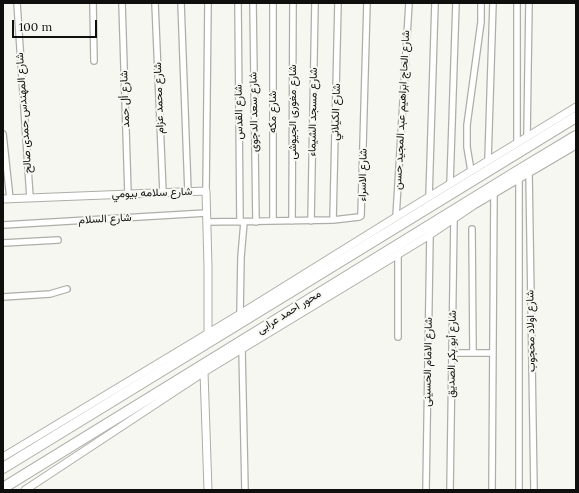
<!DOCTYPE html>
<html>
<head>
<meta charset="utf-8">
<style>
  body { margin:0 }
  #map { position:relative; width:579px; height:493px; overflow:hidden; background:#f6f7f1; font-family:Lora,serif }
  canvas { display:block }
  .frame { position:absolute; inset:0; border:4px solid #0f100e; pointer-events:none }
  .scale { position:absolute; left:12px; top:20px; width:85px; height:18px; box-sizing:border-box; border:2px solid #0f100e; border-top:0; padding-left:5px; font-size:12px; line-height:14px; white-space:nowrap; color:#0f100e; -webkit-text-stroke:3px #f6f7f1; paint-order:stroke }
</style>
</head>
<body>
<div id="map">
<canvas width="579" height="493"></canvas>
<div class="frame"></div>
<div class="scale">100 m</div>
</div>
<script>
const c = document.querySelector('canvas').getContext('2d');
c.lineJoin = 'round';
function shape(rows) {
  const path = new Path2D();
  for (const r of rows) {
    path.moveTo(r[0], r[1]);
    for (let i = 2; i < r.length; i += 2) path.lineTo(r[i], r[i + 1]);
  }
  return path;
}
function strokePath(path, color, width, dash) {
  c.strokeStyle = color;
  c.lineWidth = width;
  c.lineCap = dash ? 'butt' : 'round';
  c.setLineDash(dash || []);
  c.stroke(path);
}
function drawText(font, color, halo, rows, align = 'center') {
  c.font = font + ' Lora,Vazirmatn,serif';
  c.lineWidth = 4;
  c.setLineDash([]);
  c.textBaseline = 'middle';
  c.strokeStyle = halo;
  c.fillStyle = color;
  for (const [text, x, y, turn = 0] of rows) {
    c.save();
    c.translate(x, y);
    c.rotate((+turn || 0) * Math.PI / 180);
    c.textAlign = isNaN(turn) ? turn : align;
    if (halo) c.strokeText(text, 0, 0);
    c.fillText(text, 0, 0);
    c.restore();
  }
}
const minor = shape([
  [17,3,30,198],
  [93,3,94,61],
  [122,3,128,194],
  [155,3,163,193],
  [181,3,188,192],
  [238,3,240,222],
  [253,3,256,222],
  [273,3,273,221],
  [517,3,517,142],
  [3,134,10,199],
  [527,136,529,3],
  [488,160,493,3],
  [471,171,467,147,467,125,481,22,481,3],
  [529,173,534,490],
  [450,184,456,3],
  [206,191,208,3],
  [429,197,435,3],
  [396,217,409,3],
  [333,220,338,3],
  [292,221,293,3],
  [311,221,315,3],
  [207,222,333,220,359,217,361,216,367,3],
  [3,225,206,213],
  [472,229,473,353],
  [3,243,58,240],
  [3,297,50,294,67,289],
  [240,314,241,257,244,222],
  [398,337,398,254],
  [242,349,245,490],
  [452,353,493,353],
  [426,490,430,234],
  [450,490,454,219],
  [492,490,494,193],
  [519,490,519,178]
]);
const tertiary = shape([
  [3,199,206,191,208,267,208,334],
  [204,372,208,490],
  [3,457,240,314,396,217,576,107],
  [25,490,204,372,425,238,474,205,576,145]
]);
const motorway = shape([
  [3,468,576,117],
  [3,488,521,169,576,136]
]);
const streetNames = [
  ["شارع محمد عزام",159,98,-92],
  ["شارع أل حمد",125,99,-92],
  ["شارع الحاج ابراهيم عبد المجيد حسن",402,110,-87],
  ["شارع القدس",239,112,-91],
  ["شارع سعد الدجوى",254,112,-91],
  ["شارع مكه",273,112,-90],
  ["شارع مغورى الجيوشى",293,112,-90],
  ["شارع مسجد الشيماء",313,112,-89],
  ["شارع الكيلاني",336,112,-88],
  ["شارع المهندس حمدى صالح",24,113,-94],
  ["شارع الاسراء",363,175,-89],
  ["شارع سلامه بيومي",152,193,-2],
  ["شارع السلام",105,219,-3],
  ["محور احمد عرابى",289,312,-32],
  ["شارع اولاد محجوب",531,331,-91],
  ["شارع أبو بكر الصديق",452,354,-89],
  ["شارع الامام الحسينى",428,362,-89]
];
strokePath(minor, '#adaea8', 8);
strokePath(tertiary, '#adaea8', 9);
strokePath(motorway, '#adaea8', 12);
strokePath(minor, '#fff', 5.5);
strokePath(tertiary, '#fff', 7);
strokePath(motorway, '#fff', 10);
drawText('11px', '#0f100e', '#f6f7f1', streetNames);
</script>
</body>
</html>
